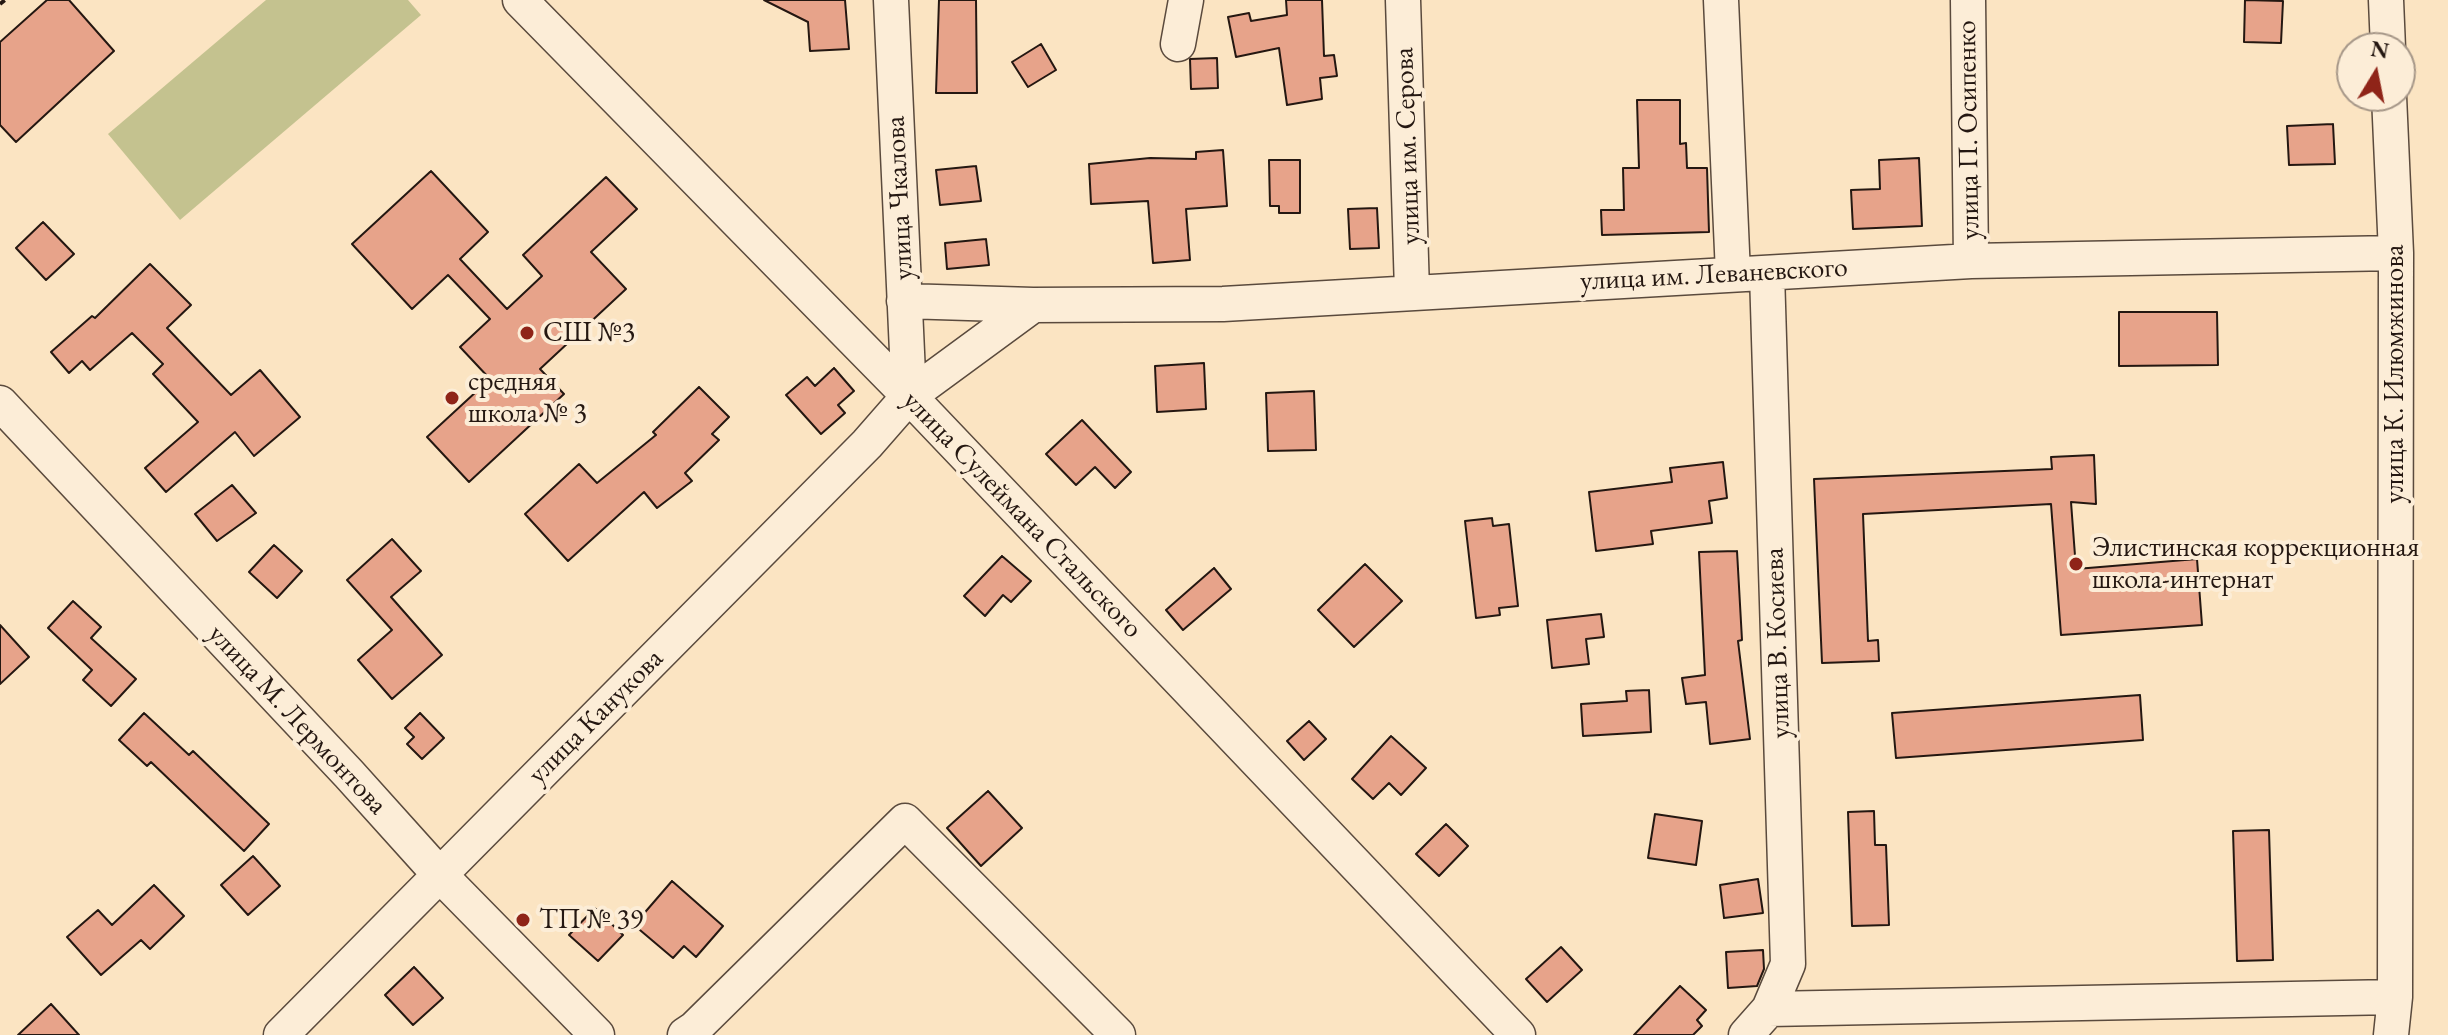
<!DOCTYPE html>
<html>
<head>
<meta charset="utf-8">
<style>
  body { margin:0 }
  #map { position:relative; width:2448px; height:1035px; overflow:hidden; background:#fbe4c2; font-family:"EB Garamond",serif }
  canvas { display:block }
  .north { position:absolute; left:2336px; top:32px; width:80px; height:80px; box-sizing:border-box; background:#fcedd7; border:2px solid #a69788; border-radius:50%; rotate:10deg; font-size:22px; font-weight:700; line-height:32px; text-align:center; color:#241711 }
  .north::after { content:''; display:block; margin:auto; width:28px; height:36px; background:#8f2418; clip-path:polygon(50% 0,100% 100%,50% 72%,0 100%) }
</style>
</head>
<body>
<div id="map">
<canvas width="2448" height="1035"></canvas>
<div class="north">N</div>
</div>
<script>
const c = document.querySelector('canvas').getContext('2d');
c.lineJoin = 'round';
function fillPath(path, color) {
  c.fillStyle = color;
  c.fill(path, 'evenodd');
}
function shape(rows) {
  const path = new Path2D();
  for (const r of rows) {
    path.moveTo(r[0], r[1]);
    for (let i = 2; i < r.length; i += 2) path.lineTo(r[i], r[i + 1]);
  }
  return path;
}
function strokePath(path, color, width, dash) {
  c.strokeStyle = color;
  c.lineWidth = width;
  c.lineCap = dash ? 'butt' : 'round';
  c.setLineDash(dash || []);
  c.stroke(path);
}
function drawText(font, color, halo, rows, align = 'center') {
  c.font = font + ' "EB Garamond",serif';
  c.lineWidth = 8;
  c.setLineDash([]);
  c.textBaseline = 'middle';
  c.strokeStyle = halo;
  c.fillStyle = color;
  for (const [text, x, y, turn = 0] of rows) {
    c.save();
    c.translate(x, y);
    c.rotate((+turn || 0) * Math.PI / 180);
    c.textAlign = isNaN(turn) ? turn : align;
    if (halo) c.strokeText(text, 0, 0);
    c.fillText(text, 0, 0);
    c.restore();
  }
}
const green = shape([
  [266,0,408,0,421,15,180,220,108,134]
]);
const building = shape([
  [47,0,69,0,114,51,16,142,0,125,0,42,47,0],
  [764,0,845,0,849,49,810,51,808,22,764,0],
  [939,0,976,0,977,93,936,93,939,0],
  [1286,0,1322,0,1324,56,1334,55,1337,76,1320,78,1322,99,1287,105,1279,48,1236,57,1228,17,1249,13,1251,21,1287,15,1286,0],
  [2245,0,2283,1,2281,43,2244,42,2245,0],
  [1041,44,1056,70,1028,87,1012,62,1041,44],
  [1217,58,1218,88,1191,89,1190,59,1217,58],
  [1637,100,1680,100,1680,144,1686,143,1687,168,1707,168,1709,232,1602,235,1601,210,1624,210,1623,168,1639,168,1637,100],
  [2333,124,2335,164,2289,165,2287,126,2333,124],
  [1223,150,1227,206,1186,209,1190,260,1153,263,1148,201,1091,204,1089,164,1150,158,1196,159,1196,152,1223,150],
  [1919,158,1922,226,1853,229,1851,190,1880,189,1879,160,1919,158],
  [1269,160,1300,160,1300,213,1279,213,1279,206,1270,206,1269,160],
  [976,166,981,201,940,205,936,170,976,166],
  [431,171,488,232,460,259,507,309,542,276,523,255,606,177,637,209,591,252,626,289,540,369,564,394,469,482,427,437,490,379,460,347,490,319,448,275,412,309,352,244,431,171],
  [1377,208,1379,248,1350,249,1348,209,1377,208],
  [43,222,74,254,46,280,16,248,43,222],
  [986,239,989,265,947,269,945,243,986,239],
  [150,264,191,305,167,328,231,395,260,370,300,417,254,456,235,432,166,492,145,468,198,422,153,374,163,364,132,333,90,370,82,361,69,373,51,352,92,316,95,318,150,264],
  [2119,312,2217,312,2218,365,2119,366,2119,312],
  [1204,363,1206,409,1157,412,1155,366,1204,363],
  [834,368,854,391,838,405,845,413,821,434,786,395,807,377,815,386,834,368],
  [699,387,729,417,712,434,719,440,685,473,692,481,657,508,644,492,568,561,525,514,579,464,597,483,656,435,653,432,699,387],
  [1314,391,1316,450,1268,451,1266,393,1314,391],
  [1082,420,1131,472,1115,488,1095,467,1076,485,1046,454,1082,420],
  [2094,455,2096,504,2071,502,2076,569,2197,559,2202,625,2061,635,2051,504,1863,514,1868,641,1878,640,1879,661,1822,663,1814,479,2052,469,2051,457,2094,455],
  [1723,462,1727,498,1709,501,1712,523,1651,531,1653,544,1596,551,1589,492,1672,482,1670,468,1723,462],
  [232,485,256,513,217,541,195,514,232,485],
  [1492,518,1493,526,1509,524,1518,606,1499,608,1500,615,1476,618,1465,521,1492,518],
  [392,539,421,571,391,597,442,655,392,699,358,660,392,630,347,580,392,539],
  [274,545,302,571,277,598,249,572,274,545],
  [1737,551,1742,640,1738,641,1750,739,1710,744,1706,702,1686,704,1682,678,1705,675,1699,552,1737,551],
  [1002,556,1031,581,1011,602,1003,595,985,616,964,596,1002,556],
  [1365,564,1402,601,1354,647,1318,610,1365,564],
  [1214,568,1231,589,1183,630,1166,610,1214,568],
  [73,601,101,627,91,638,136,679,111,706,83,680,92,670,48,628,73,601],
  [1601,614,1604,637,1586,639,1589,664,1552,668,1547,620,1601,614],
  [0,625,29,657,0,684,0,625],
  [1649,690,1651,732,1583,736,1581,704,1627,701,1626,691,1649,690],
  [2140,695,2143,740,1896,758,1892,713,2140,695],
  [144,713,189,755,193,751,269,824,244,851,151,762,147,766,119,740,144,713],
  [420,713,444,738,422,759,407,744,414,737,405,728,420,713],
  [1309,721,1326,739,1304,760,1287,741,1309,721],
  [1391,736,1426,768,1401,795,1389,783,1373,799,1352,779,1391,736],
  [988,791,1022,828,981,866,947,828,988,791],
  [1874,811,1875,845,1886,845,1889,925,1852,926,1848,812,1874,811],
  [1655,814,1702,821,1696,865,1648,858,1655,814],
  [1446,824,1468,846,1439,876,1416,854,1446,824],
  [2269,830,2273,960,2237,961,2233,831,2269,830],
  [253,856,280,886,248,915,221,885,253,856],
  [1758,879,1763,913,1724,918,1720,885,1758,879],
  [672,881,723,926,696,957,684,946,673,958,634,925,672,881],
  [154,885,184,916,150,949,141,940,101,975,67,937,98,910,112,925,154,885],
  [595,908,623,935,598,961,569,935,595,908],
  [1561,947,1582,970,1547,1002,1526,979,1561,947],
  [1763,950,1764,969,1757,986,1728,988,1726,952,1763,950],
  [414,967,443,998,413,1025,385,995,414,967],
  [1680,986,1706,1010,1697,1020,1702,1026,1693,1035,1634,1035,1680,986],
  [51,1004,79,1035,18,1035,51,1004]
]);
const path = shape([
  [0,4,5,0]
]);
const minor = shape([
  [520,0,909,396,1518,1035],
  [891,0,909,396],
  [1403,0,1412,291],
  [1721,0,1733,274],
  [1968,0,1971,261],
  [2386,0,2388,48],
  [1178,44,1186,0],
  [2389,96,2396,253,2395,997,2391,1035],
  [904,301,1033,305,1223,304,1971,261,2396,253],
  [0,403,349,774,439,874,597,1035],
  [1769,1009,2395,997],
  [281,1035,867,444,909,396,1033,305],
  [685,1035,694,1029,905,821,1118,1035],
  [1746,1035,1769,1009,1788,964,1767,273]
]);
const markers = [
  [527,333,8,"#8f2418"],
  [452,398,8,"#8f2418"],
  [2076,564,8,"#8f2418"],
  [523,920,8,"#8f2418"]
];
const streetNames = [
  ["улица П. Осипенко",1969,130,-91],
  ["улица им. Серова",1408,146,-92],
  ["улица Чкалова",900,198,-93],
  ["улица им. Леваневского",1714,275,-3],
  ["улица К. Илюмжинова",2395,374,-90],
  ["улица Сулеймана Стальского",1022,515,46],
  ["улица В. Косиева",1778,643,-92],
  ["улица Канукова",596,717,-45],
  ["улица М. Лермонтова",297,720,47]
];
const poiNames = [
  ["СШ №3",543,333],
  ["средняя",468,382],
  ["школа № 3",468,414],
  ["Элистинская коррекционная",2092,548],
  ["школа-интернат",2092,580],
  ["ТП № 39",539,920]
];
fillPath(green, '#c4c28f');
fillPath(building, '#e7a38a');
strokePath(building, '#241711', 2);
strokePath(minor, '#5a4a3d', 37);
strokePath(path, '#241711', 4, [6, 4]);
strokePath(minor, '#fcedd7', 34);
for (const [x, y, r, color] of markers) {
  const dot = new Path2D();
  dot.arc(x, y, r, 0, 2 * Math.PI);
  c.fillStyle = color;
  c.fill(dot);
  strokePath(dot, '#fcedd7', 3);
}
drawText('28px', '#241711', '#fcedd7', streetNames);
drawText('28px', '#241711', '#fcedd7', poiNames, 'left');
</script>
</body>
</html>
